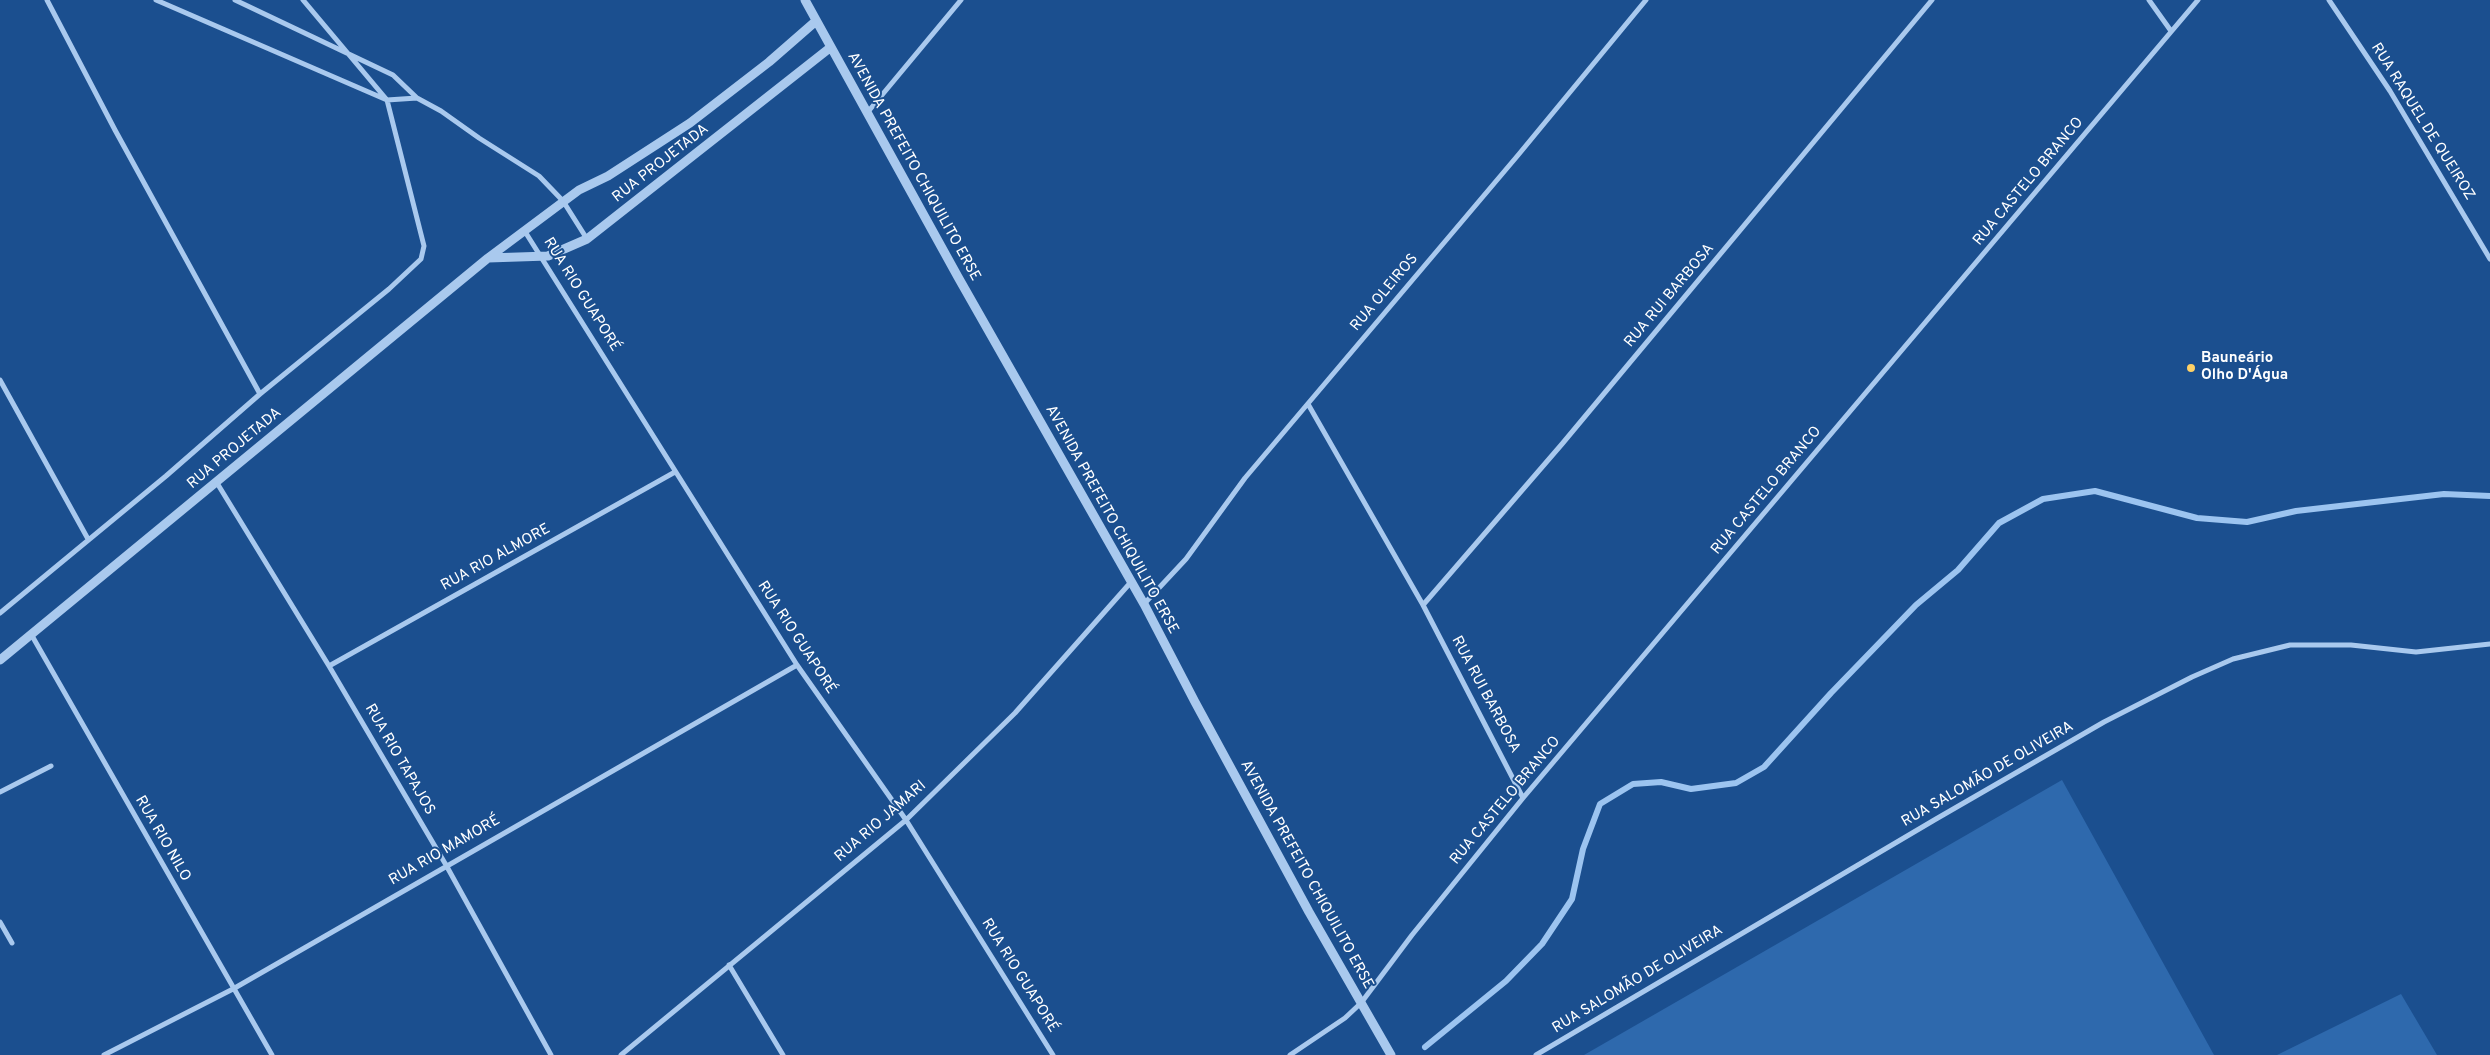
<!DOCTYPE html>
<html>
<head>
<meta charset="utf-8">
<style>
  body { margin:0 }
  canvas { display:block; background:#1b4f8f }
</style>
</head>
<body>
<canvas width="2490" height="1055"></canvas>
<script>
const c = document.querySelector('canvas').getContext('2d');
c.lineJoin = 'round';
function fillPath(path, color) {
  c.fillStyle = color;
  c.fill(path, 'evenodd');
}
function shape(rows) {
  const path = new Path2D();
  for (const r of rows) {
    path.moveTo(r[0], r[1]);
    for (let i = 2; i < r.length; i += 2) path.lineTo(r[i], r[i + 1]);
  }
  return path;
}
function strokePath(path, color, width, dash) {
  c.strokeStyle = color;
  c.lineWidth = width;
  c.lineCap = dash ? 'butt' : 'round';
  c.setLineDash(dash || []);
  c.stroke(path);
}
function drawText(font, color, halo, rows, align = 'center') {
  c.font = font + ' Overpass,sans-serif';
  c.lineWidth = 4;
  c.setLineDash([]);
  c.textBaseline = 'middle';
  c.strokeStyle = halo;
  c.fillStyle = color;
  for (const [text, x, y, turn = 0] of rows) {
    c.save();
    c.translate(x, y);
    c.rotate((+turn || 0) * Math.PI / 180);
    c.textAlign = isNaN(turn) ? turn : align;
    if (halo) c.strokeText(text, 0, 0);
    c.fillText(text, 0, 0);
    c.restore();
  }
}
const green = shape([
  [2062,780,2214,1055,1584,1055],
  [2401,994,2437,1055,2277,1055]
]);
const stream = shape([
  [1425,1047,1506,981,1542,944,1572,899,1583,849,1600,804,1633,784,1661,782,1691,789,1736,783,1764,767,1831,693,1916,605,1958,570,1999,523,2043,499,2095,491,2197,518,2247,522,2296,511,2444,494,2490,496]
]);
const minor = shape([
  [47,0,115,130,260,394],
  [156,0,387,100,417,98],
  [235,0,393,75,417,98,441,111,479,138,539,176,563,201,587,239],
  [2149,0,2171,31],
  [2329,0,2390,91,2490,259],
  [867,113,961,0],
  [524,230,797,665,906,820,1053,1055],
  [0,380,88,539],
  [1308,404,1423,605,1523,798],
  [217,483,329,666,446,865,551,1055],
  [1144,604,1186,559,1245,478,1519,154,1646,0],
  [1423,605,1562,444,1932,0],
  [0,613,166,476,260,394,389,289,421,259,424,246,387,100,303,0],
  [31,634,272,1055],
  [329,666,675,472],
  [0,792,51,766],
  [0,922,12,943],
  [729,965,783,1055],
  [104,1055,233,989,797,665],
  [621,1055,906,820,1015,713,1131,582],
  [1290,1055,1345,1018,1361,1003,1412,935,1523,798,2198,0],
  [1536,1055,1936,819,2104,722,2192,677,2233,659,2290,645,2351,645,2416,652,2490,644]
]);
const tertiary = shape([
  [805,0,958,277,1144,604,1195,702,1309,912,1391,1055],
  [488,258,548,256,587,239,831,47],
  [0,660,488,258,579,190,608,176,690,123,769,62,816,21]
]);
const markers = [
  [2191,368,5,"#ffd166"]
];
const streetNames = [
  ["RUA RAQUEL DE QUEIROZ",2422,122,58],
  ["RUA PROJETADA",661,164,-38],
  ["AVENIDA PREFEITO CHIQUILITO ERSE",913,167,61],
  ["RUA CASTELO BRANCO",2029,182,-50],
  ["RUA OLEIROS",1385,293,-50],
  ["RUA RIO GUAPORÉ",581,295,58],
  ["RUA RUI BARBOSA",1670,296,-50],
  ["RUA PROJETADA",235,449,-40],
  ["RUA CASTELO BRANCO",1767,491,-50],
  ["AVENIDA PREFEITO CHIQUILITO ERSE",1111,520,61],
  ["RUA RIO ALMORE",496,558,-29],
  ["RUA RIO GUAPORÉ",796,638,57],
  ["RUA RUI BARBOSA",1485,695,62],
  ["RUA RIO TAPAJOS",399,760,60],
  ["RUA SALOMÃO DE OLIVEIRA",1988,775,-30],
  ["RUA CASTELO BRANCO",1506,801,-50],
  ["RUA RIO JAMARI",881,822,-41],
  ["RUA RIO NILO",162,839,60],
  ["RUA RIO MAMORÉ",445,851,-30],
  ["AVENIDA PREFEITO CHIQUILITO ERSE",1306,875,61],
  ["RUA RIO GUAPORÉ",1019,976,58],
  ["RUA SALOMÃO DE OLIVEIRA",1638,980,-31]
];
const poiNames = [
  ["Bauneário",2201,359],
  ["Olho D'Água",2201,376]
];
fillPath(green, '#2e69ad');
strokePath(stream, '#9cc4f0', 6);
strokePath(minor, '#a9c9ee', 5);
strokePath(tertiary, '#a9c9ee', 9);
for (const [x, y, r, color] of markers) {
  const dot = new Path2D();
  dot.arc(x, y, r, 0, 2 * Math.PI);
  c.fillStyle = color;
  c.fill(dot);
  strokePath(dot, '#1b4f8f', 2);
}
drawText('15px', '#fff', '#1b4f8f', streetNames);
drawText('bold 15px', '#fff', '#1b4f8f', poiNames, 'left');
</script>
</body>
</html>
